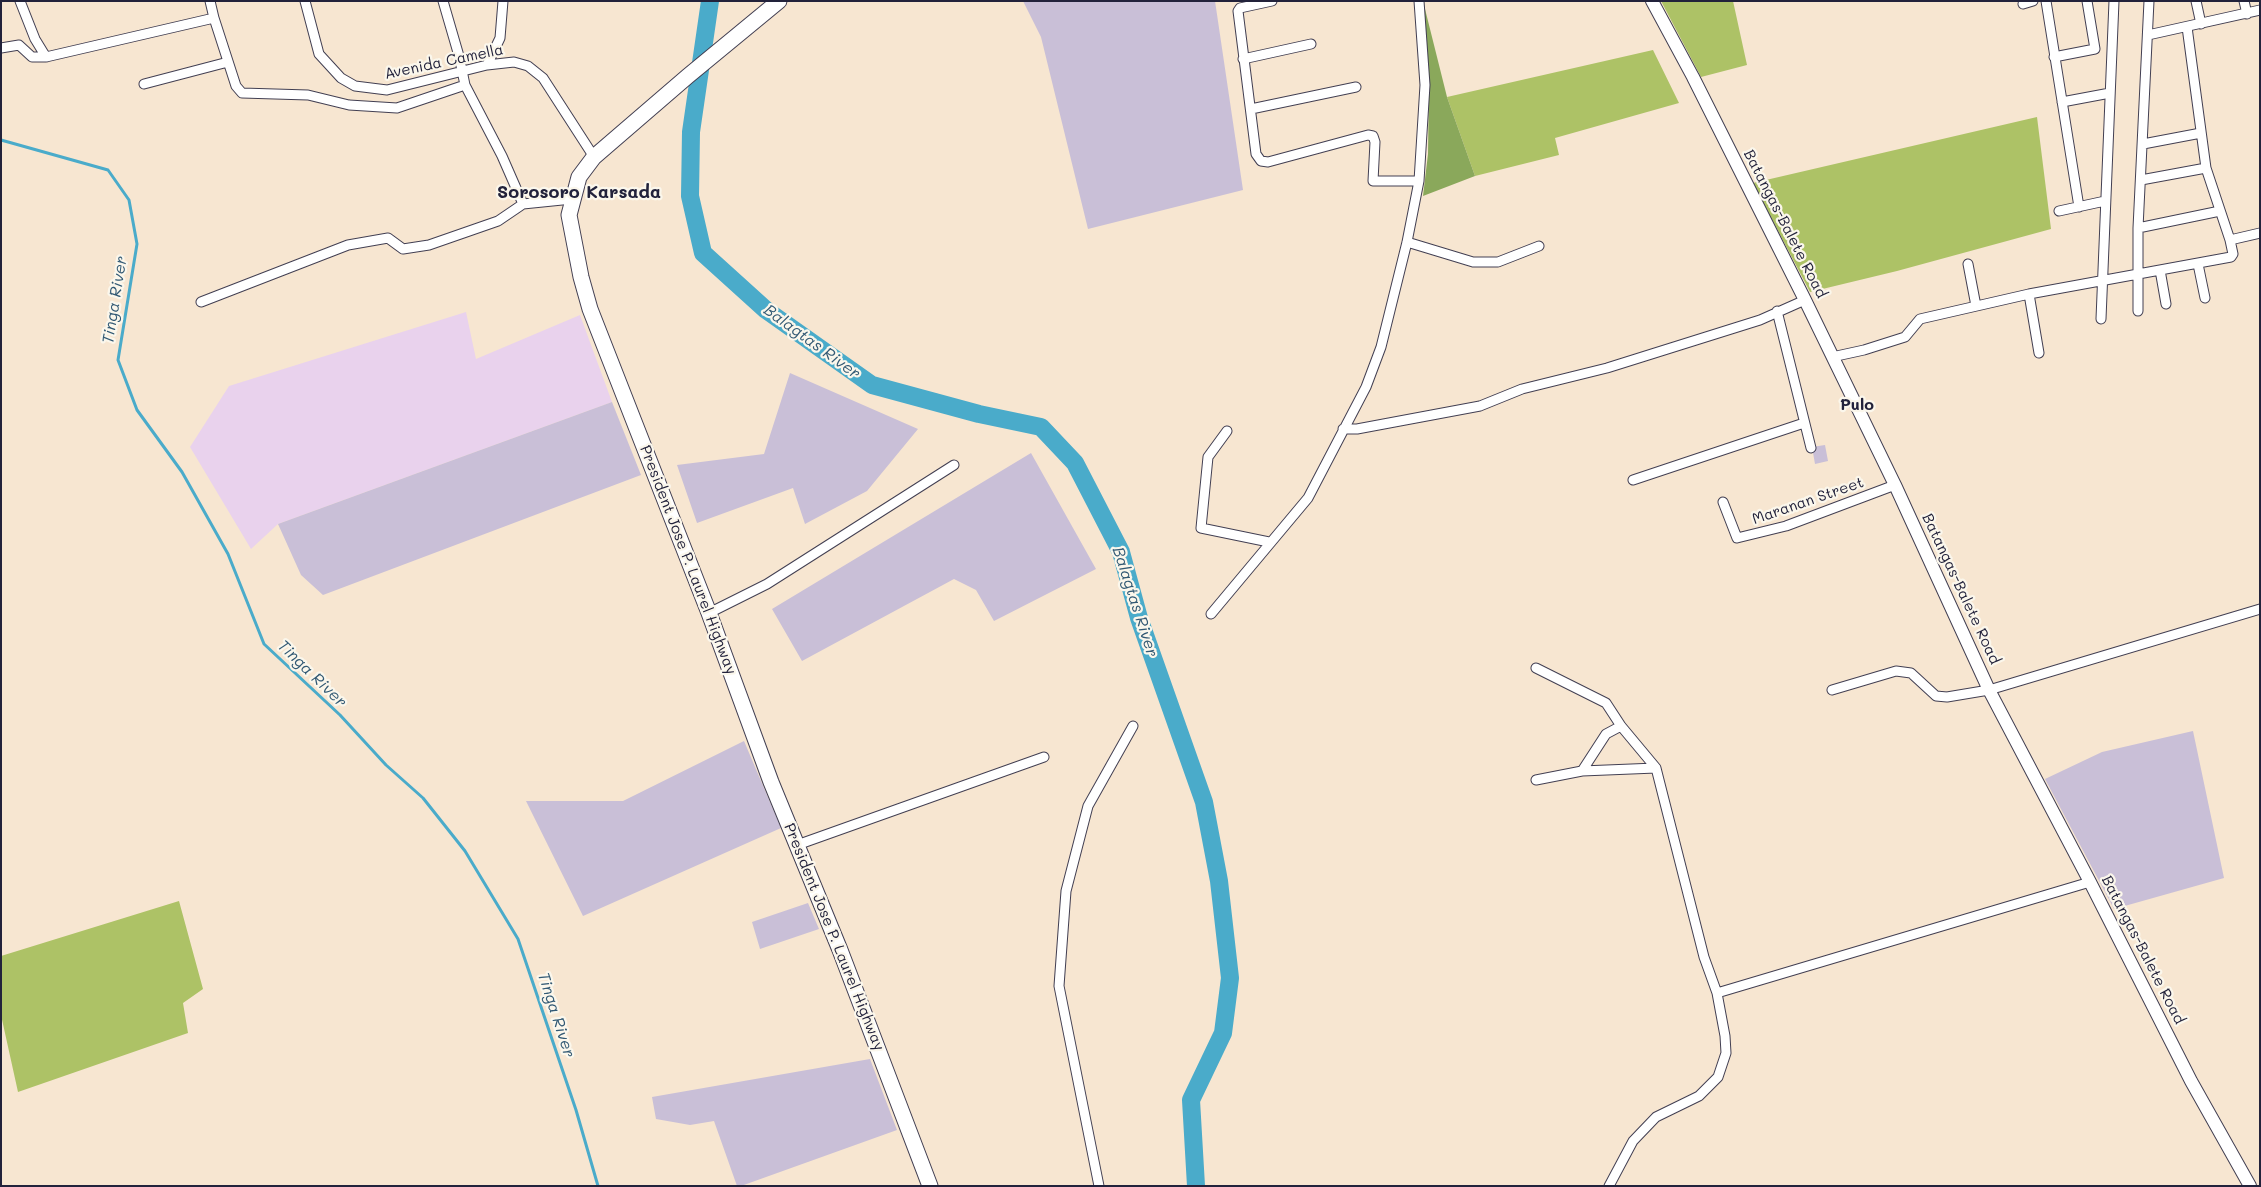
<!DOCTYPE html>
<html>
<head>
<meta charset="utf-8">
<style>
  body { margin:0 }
  #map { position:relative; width:2261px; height:1187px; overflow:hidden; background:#f7e6d1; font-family:Mali,sans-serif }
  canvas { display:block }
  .frame { position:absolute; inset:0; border:2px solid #22223b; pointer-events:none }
</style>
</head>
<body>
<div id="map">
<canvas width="2261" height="1187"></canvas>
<div class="frame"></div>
</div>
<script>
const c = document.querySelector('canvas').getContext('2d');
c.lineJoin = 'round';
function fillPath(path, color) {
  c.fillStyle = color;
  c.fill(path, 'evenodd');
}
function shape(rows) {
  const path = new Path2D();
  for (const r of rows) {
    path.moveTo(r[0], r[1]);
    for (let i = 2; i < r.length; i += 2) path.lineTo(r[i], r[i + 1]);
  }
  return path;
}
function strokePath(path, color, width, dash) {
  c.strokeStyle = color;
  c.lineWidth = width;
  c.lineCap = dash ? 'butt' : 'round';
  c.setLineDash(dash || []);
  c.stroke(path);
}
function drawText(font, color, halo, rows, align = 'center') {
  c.font = font + ' Mali,sans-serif';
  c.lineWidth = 4.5;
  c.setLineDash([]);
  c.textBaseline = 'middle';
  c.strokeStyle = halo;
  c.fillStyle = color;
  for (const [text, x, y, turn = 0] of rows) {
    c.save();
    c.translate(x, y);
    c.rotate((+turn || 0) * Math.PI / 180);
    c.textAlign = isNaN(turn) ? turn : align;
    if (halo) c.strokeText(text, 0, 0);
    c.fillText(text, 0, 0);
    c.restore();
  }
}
const built = shape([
  [466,312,476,359,580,315,612,402,278,524,251,549,190,447,229,386]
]);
const industrial = shape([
  [1023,1,1215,1,1243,190,1088,229,1041,37],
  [790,373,918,429,867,491,805,524,793,488,697,523,677,465,764,454],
  [612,402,641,475,323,595,301,575,278,524],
  [1825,445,1828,461,1815,464,1812,447],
  [1031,453,1096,569,994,621,976,590,954,579,802,661,772,609],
  [2193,731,2224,878,2114,909,2045,779,2102,752],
  [744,741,781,828,583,916,526,801,623,801],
  [808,903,819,929,760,949,752,922],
  [870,1059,897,1130,741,1186,737,1186,714,1121,690,1125,656,1119,652,1097]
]);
const green = shape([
  [1661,1,1733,1,1747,65,1701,77],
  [1653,50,1679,103,1555,138,1559,155,1475,176,1447,97],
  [2037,117,2051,229,1897,271,1810,292,1753,183],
  [179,901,203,989,183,1003,188,1033,18,1092,1,1015,1,956]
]);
const forest = shape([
  [1423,1,1447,97,1475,176,1423,196,1428,154,1429,83]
]);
const stream = shape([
  [1,140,108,170,129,200,137,244,118,360,137,410,182,472,228,554,264,644,340,715,386,765,423,798,465,851,518,939,576,1110,598,1186]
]);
const river = shape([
  [710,1,691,132,690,196,703,253,766,310,872,385,979,414,1041,427,1075,463,1121,552,1139,618,1204,802,1219,881,1230,978,1223,1033,1191,1100,1196,1186]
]);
const minor = shape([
  [20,1,35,39,46,57,214,18,236,86,242,93,308,95,349,105,397,108,465,85],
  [210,1,214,18],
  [305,1,319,54,341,78,355,86,387,90,487,65,514,62,528,66,543,78,594,157],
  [443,1,459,56,465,85,502,156,523,204],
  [1272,1,1240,8,1238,11,1256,154,1261,161,1268,162,1368,135,1373,136,1375,142,1373,181,1419,181],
  [2046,1,2079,207],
  [2196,1,2201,24],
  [2244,1,2247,14],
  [2023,4,2033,1],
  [2148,35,2260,10],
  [1,48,19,45,32,57,46,57],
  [2054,57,2095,49,2087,1],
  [1243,59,1311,44],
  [487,65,500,38,503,1],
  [144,84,228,62],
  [2062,102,2110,93],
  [1251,109,1356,87],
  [2143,144,2201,133],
  [2141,180,2206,168],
  [2059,211,2105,201],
  [2138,228,2220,211],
  [2230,240,2260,233],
  [1407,242,1473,262,1498,262,1539,246],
  [1968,264,1976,306],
  [2198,264,2205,298],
  [2160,270,2166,304],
  [2029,294,2039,353],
  [201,302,348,245,388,238,403,249,429,245,498,221,523,204,572,199],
  [1777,311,1811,448],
  [2138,311,2138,228,2149,1],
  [2101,319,2114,1],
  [1832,357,1864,350,1905,337,1920,319,2029,294,2231,257,2233,254,2230,240,2206,168,2187,27],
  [1343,429,1357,429,1480,406,1522,389,1607,368,1760,320,1805,300],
  [1227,431,1208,457,1201,528,1269,542],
  [1633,480,1804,423],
  [1723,502,1737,538,1786,526,1895,485],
  [709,613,767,584,954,465],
  [1211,614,1308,498,1366,387,1381,347,1407,242,1419,181,1425,85,1419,1],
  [1536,668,1606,703,1621,726,1656,768,1704,957,1717,993,1725,1036,1726,1053,1718,1077,1699,1096,1656,1117,1633,1141,1609,1186],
  [1832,690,1896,671,1911,673,1936,696,1947,697,1989,690,2260,609],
  [1582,771,1606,734,1621,726],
  [1536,780,1582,771,1656,768],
  [797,845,1044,757],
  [1717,993,2090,882],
  [1099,1186,1059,986,1066,891,1088,806,1133,726]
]);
const secondary = shape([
  [1652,1,1693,77,1805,300,1895,485,1989,690,2090,882,2191,1081,2250,1186]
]);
const trunk = shape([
  [779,1,688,76,594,157,579,177,569,215,581,277,590,309,709,613,771,782,840,950,930,1186]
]);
const streetNames = [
  ["Avenida Camella",444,62,-12],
  ["Batangas-Balete Road",1785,224,63],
  ["Maranan Street",1808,501,-19],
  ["President Jose P. Laurel Highway",688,560,69],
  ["Batangas-Balete Road",1961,589,65],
  ["President Jose P. Laurel Highway",834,937,68],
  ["Batangas-Balete Road",2143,950,63]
];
const waterNames = [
  ["Tinga River",115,300,-81],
  ["Balagtas River",812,342,36],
  ["Balagtas River",1135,602,72],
  ["Tinga River",312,674,44],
  ["Tinga River",556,1015,72]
];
const neighbourhoodNames = [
  ["Pulo",1857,405]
];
const quarterNames = [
  ["Sorosoro Karsada",579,192]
];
fillPath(built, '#e9d2ed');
fillPath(industrial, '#c9bfd7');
fillPath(green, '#adc266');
fillPath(forest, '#8aa85b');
strokePath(stream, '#4aabca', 3);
strokePath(river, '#4aabca', 18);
strokePath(minor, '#423f52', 11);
strokePath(secondary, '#423f52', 14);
strokePath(trunk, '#423f52', 17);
strokePath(minor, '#fff', 9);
strokePath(secondary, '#fff', 12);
strokePath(trunk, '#fff', 15);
drawText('15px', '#22223b', '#fbf7ec', streetNames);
drawText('italic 16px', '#325974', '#fbf7ec', waterNames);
drawText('bold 16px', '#22223b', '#fbf7ec', neighbourhoodNames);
drawText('bold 18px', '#22223b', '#fbf7ec', quarterNames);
</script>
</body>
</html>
